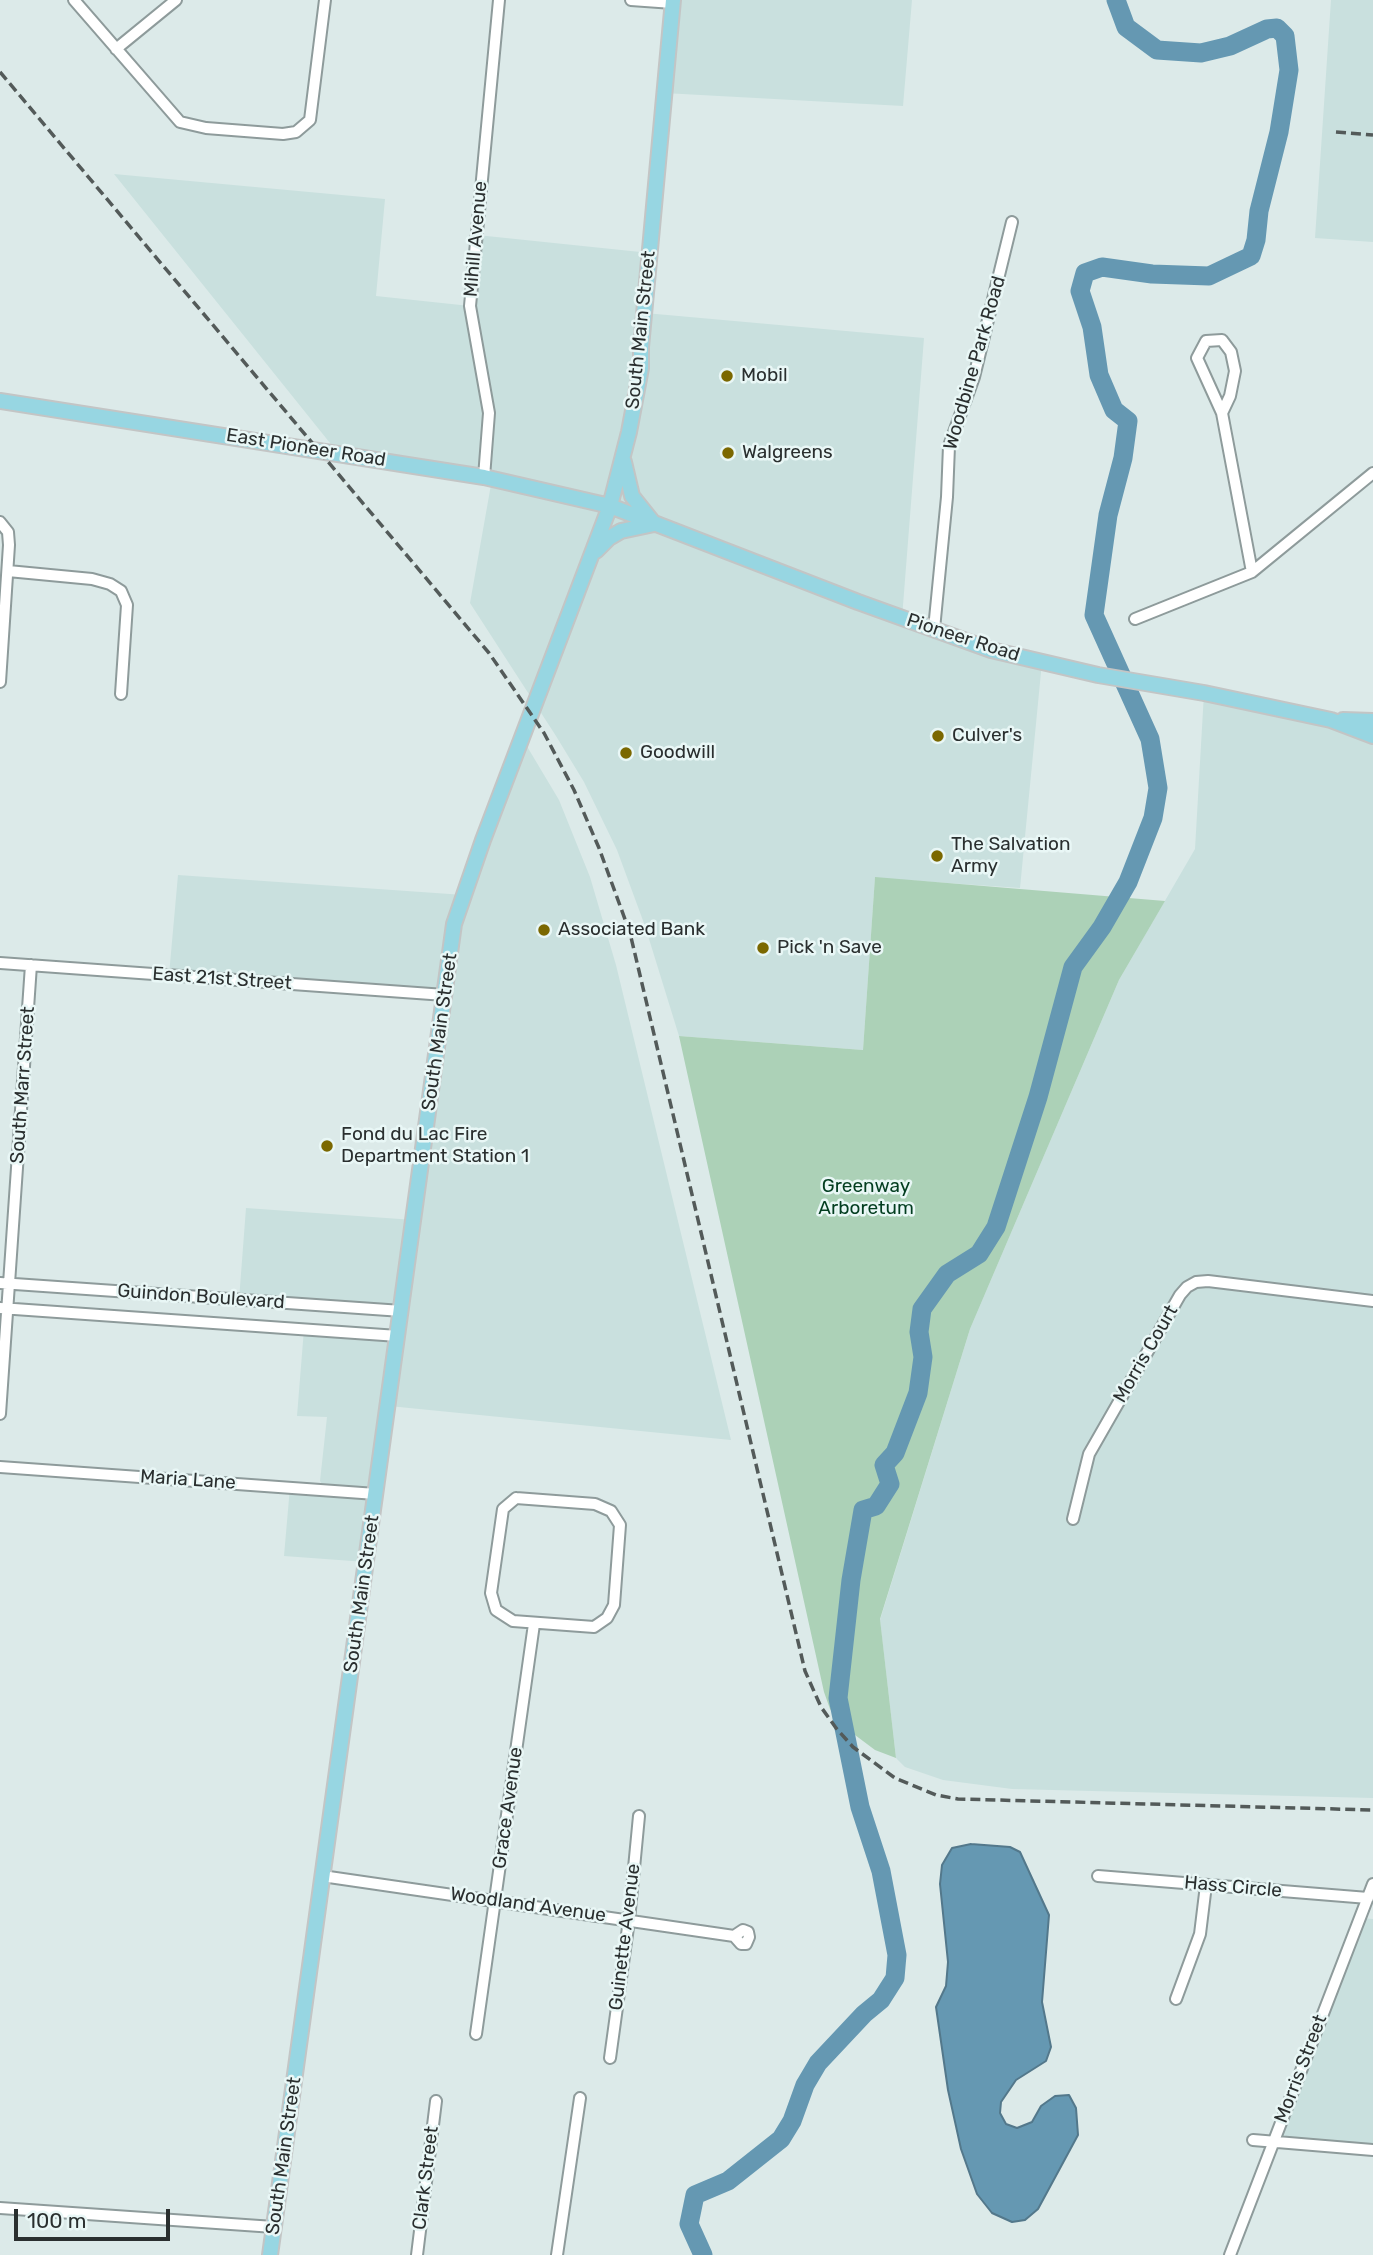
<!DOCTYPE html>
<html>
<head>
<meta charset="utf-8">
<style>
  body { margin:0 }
  #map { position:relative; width:1373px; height:2255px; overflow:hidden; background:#dceae9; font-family:Rubik,sans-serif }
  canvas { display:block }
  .scale { position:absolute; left:14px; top:2209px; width:156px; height:32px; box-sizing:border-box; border:4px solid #2a2f2f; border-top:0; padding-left:9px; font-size:21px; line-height:24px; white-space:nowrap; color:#2a2f2f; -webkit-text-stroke:5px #e9f7f6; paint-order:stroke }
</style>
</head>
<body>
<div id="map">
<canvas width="1373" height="2255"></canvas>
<div class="scale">100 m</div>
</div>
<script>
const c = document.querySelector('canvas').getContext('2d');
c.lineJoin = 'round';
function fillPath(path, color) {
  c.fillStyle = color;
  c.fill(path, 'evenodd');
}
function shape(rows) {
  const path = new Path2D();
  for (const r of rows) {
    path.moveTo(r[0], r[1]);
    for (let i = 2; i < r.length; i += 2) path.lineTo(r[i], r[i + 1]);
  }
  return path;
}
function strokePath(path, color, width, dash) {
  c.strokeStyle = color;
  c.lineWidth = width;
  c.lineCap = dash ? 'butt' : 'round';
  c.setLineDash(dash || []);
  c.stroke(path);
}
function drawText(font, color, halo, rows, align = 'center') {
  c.font = font + ' Rubik,sans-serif';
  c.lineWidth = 5;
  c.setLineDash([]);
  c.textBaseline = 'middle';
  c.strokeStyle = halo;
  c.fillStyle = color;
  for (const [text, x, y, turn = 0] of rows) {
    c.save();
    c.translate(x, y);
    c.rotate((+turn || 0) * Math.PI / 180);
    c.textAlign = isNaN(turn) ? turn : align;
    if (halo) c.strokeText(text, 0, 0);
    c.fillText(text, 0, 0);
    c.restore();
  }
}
const built = shape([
  [673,0,912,0,903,106,664,93],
  [1331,0,1373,0,1373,242,1315,238],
  [114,174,385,199,376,296,470,306,477,235,650,253,645,313,924,338,902,618,1042,662,1020,888,875,878,863,1050,679,1036,645,926,617,850,584,782,556,736,470,603,492,479,338,453],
  [1204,693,1373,736,1373,1798,1012,1789,943,1780,905,1767,896,1758,880,1620,970,1329,1119,980,1195,849],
  [522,738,559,800,590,877,616,965,731,1440,389,1406,366,1562,284,1556,290,1487,326,1490,320,1481,327,1417,297,1416,304,1329,398,1336,402,1312,239,1300,246,1208,414,1220,445,995,169,975,178,875,464,895],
  [1360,1918,1373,1919,1373,2150,1274,2141]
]);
const green = shape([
  [875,877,1165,901,1119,980,970,1329,880,1619,896,1758,875,1750,851,1732,830,1709,824,1692,679,1036,863,1050]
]);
const water = shape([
  [971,1844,1010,1847,1020,1852,1049,1915,1042,2002,1051,2047,1046,2061,1016,2080,1001,2102,1000,2113,1006,2124,1017,2128,1032,2122,1041,2106,1055,2096,1069,2095,1076,2108,1078,2135,1038,2209,1025,2220,1012,2222,992,2213,977,2194,961,2149,948,2090,936,2007,946,1986,948,1962,940,1884,942,1865,952,1848,971,1844]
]);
const river = shape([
  [703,2255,689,2224,695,2195,728,2181,781,2139,792,2121,805,2085,818,2063,864,2014,881,2000,895,1978,897,1955,881,1871,860,1807,838,1698,851,1580,863,1510,876,1506,890,1484,884,1465,895,1453,918,1393,923,1357,919,1332,922,1309,947,1274,979,1254,996,1227,1038,1097,1073,967,1102,927,1128,882,1153,818,1158,788,1150,739,1094,615,1108,515,1123,458,1128,421,1114,410,1099,375,1092,327,1080,291,1085,273,1102,267,1152,274,1209,276,1251,256,1256,240,1259,211,1279,132,1289,70,1285,36,1277,28,1267,29,1230,46,1201,53,1157,50,1126,27,1116,0]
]);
const minor = shape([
  [74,0,180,122,206,128,283,134,296,132,310,120,325,0],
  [631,0,673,3],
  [116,49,176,0],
  [1222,413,1197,358,1206,341,1222,340,1231,352,1235,371,1230,396,1222,413,1252,572],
  [484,477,489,413,470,306,499,0],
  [0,522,8,532,9,545,0,682],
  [8,571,92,579,110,584,121,591,127,605,121,694],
  [1135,619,1252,572,1373,473],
  [934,629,947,497,949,446,974,377,1012,222],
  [0,963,445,995],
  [0,1283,402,1311],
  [0,1308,398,1336],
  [0,1414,31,965],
  [0,1467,376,1494],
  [516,1498,595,1504,611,1511,620,1525,614,1605,607,1618,594,1627,513,1621,496,1610,491,1593,503,1509,516,1498],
  [1073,1519,1089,1454,1180,1295,1187,1287,1196,1282,1208,1281,1373,1301],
  [322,1876,734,1936,741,1944,746,1944,749,1937,748,1932,743,1930,734,1936],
  [1098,1876,1368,1898],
  [1176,1999,1200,1934,1206,1885],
  [476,2034,534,1624],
  [610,2058,629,1920,639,1816],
  [1253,2140,1373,2150],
  [0,2208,274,2227],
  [417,2255,436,2101],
  [557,2255,580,2098],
  [1230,2255,1373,1884]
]);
const major = shape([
  [0,401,484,477,610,506,858,602,991,650,1098,675,1204,693,1331,720,1373,736],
  [624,462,632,496,652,521],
  [596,551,609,538,621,531,654,524],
  [1343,720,1373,721],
  [270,2255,454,924,483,840,610,506,629,432,641,368,641,347,673,0]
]);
const rail = shape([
  [0,72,489,653,544,733,574,790,599,848,630,933,805,1671,821,1707,836,1728,853,1747,895,1778,936,1795,958,1799,1373,1810],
  [1336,132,1373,135]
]);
const markers = [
  [727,376,7,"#7b6800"],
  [728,453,7,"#7b6800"],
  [938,736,7,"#7b6800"],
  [626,753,7,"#7b6800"],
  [937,856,7,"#7b6800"],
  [544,930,7,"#7b6800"],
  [763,948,7,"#7b6800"],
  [327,1146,7,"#7b6800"]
];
const streetNames = [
  ["Mihill Avenue",476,239,-85],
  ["South Main Street",641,330,-84],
  ["Woodbine Park Road",975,363,-74],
  ["East Pioneer Road",306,448,9],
  ["Pioneer Road",963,638,18],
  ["East 21st Street",222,979,4],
  ["South Main Street",440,1032,-82],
  ["South Marr Street",23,1085,-86],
  ["Guindon Boulevard",201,1297,4],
  ["Morris Court",1146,1354,-60],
  ["Maria Lane",188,1480,4],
  ["South Main Street",362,1594,-82],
  ["Grace Avenue",508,1808,-82],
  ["Hass Circle",1233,1887,5],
  ["Woodland Avenue",528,1905,8],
  ["Guinette Avenue",625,1937,-83],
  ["Morris Street",1301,2069,-69],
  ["South Main Street",284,2156,-82],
  ["Clark Street",426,2178,-83]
];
const poiNames = [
  ["Mobil",741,376],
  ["Walgreens",742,453],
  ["Culver's",952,736],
  ["Goodwill",640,753],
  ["The Salvation",951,845],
  ["Army",951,867],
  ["Associated Bank",558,930],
  ["Pick 'n Save",777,948],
  ["Fond du Lac Fire",341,1135],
  ["Department Station 1",341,1157]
];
const parkNames = [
  ["Greenway",866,1187],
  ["Arboretum",866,1209]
];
fillPath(built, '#c9e0de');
fillPath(green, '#acd1b7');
fillPath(water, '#6598b2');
strokePath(water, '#53788b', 2);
strokePath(river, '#6598b2', 19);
strokePath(minor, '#8e9b9b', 14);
strokePath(major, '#c3c5c5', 18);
strokePath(minor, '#fff', 10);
strokePath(major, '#97d6e2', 14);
strokePath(rail, '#535a59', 3.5, [10, 5]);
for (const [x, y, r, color] of markers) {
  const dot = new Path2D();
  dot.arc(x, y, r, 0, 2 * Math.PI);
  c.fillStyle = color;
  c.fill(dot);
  strokePath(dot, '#e9f7f6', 2.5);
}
drawText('19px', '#2a2f2f', '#e9f7f6', streetNames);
drawText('19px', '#2a2f2f', '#e9f7f6', poiNames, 'left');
drawText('19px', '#033e20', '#e9f7f6', parkNames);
</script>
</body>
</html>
